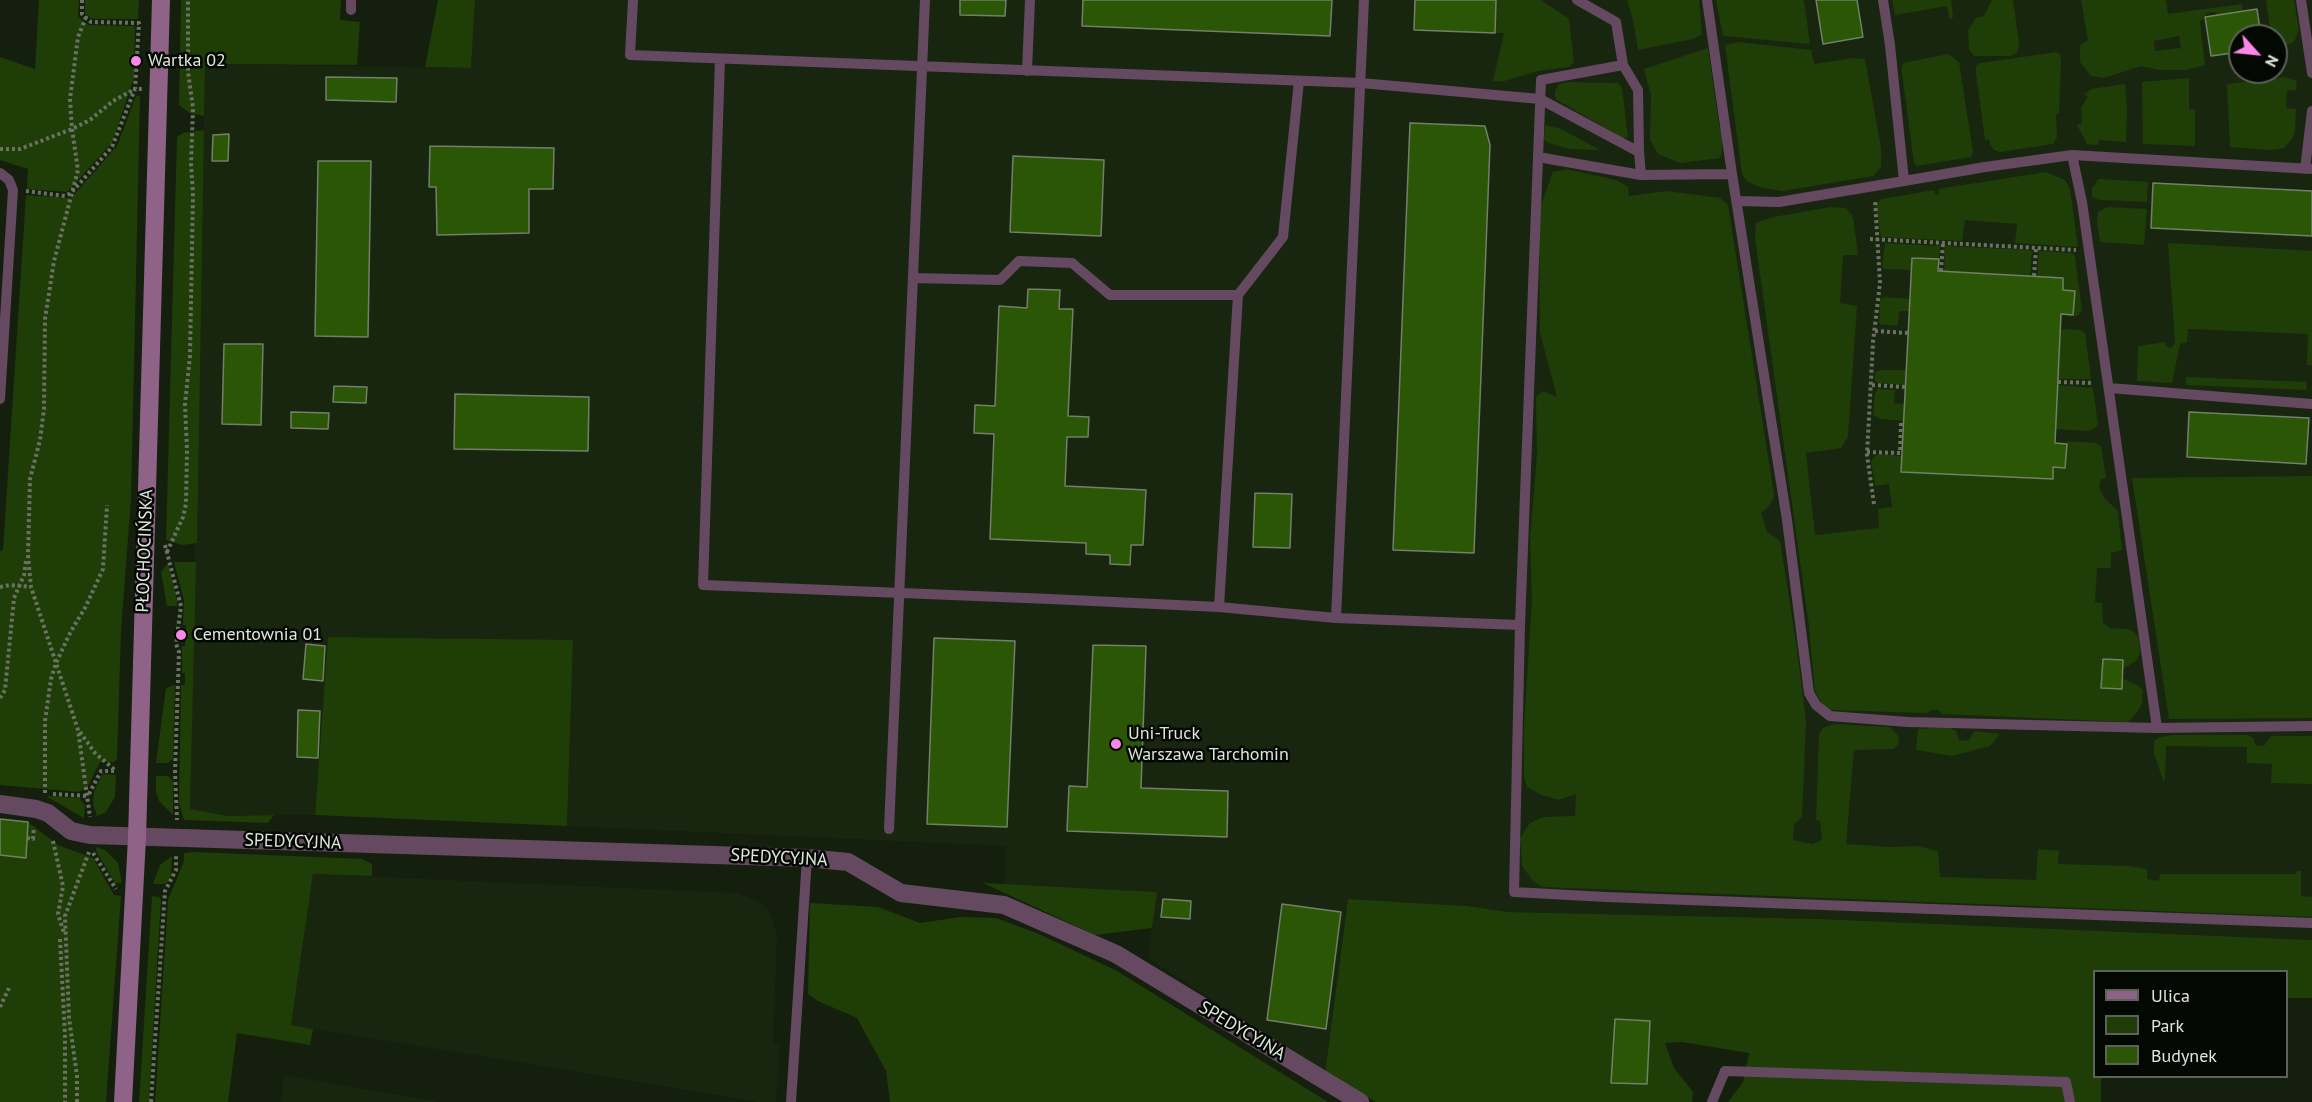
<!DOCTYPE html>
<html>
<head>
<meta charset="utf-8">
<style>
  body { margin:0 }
  #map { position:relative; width:2312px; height:1102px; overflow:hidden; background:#141f0e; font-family:"PT Sans",sans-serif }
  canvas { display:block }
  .legend { position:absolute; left:2093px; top:970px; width:195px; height:108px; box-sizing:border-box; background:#040803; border:2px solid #5c6159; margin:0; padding:8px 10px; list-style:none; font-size:18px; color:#dfe7db }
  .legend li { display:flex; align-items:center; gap:12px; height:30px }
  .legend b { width:30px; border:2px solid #5c6159 }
  .north { position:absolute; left:2228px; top:24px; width:60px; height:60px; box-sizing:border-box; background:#040803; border:2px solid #5c6159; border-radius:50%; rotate:117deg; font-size:16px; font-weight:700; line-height:24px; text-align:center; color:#dfe7db }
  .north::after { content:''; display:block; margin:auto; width:21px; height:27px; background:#f987e9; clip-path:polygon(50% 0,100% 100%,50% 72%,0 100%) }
</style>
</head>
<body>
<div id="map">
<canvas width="2312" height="1102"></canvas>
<ul class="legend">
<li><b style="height:8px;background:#8f6388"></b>Ulica</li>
<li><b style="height:16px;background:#1f3d07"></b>Park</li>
<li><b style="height:16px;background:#2b5605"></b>Budynek</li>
</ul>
<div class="north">N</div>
</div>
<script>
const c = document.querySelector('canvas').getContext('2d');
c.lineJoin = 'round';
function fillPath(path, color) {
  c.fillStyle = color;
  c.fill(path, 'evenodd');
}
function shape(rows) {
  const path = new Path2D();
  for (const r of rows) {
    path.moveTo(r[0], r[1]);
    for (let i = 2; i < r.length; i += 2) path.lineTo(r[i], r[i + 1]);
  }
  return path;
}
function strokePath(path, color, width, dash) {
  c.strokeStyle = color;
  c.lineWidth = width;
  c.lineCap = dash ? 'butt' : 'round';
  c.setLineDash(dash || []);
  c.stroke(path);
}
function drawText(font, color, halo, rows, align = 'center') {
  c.font = font + ' "PT Sans",sans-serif';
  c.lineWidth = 5;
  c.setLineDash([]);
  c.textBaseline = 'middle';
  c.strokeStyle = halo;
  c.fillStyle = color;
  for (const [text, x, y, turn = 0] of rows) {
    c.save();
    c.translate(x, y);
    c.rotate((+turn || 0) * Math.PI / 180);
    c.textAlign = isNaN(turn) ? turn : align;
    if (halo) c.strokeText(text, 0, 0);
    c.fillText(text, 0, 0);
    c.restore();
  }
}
const built = shape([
  [475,0,2312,0,2312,940,1820,919,1508,912,1467,906,1348,899,1325,1073,1148,958,1156,892,1004,884,1006,846,567,826,573,641,328,637,315,815,228,816,190,809,205,64,471,68],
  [2240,36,2276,36,2276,72,2240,72],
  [313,874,736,893,762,903,771,915,777,936,773,1044,780,1046,776,1102,759,1102,291,1025],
  [284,1075,440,1102,281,1102]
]);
const green = shape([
  [39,0,79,0,78,17,89,25,135,26,134,78,112,143,67,192,27,189,28,169,0,160,0,57,35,69],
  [85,0,139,0,138,19,92,19,85,13],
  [181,0,341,0,340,20,360,22,357,65,205,64,204,116,190,113,179,105],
  [438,0,475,0,471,68,425,67],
  [1496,0,1541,0,1569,19,1574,62,1569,67,1538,71,1501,82,1493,81,1504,33,1495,33],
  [1627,0,1699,0,1702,34,1693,39,1638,50,1633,20],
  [1716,0,1804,0,1810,44,1723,36],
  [1892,0,1951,0,1953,17,1950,20,1947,6,1895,15],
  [1992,0,2013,0,2019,43,2017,53,2010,56,1974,56,1969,49,1968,30,1976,18,1984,16],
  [2081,0,2166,0,2168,14,2242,4,2243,12,2217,16,2216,12,2207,13,2200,22,2205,65,2186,70,2160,70,2141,66,2104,78,2091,76,2080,62,2080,46,2088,40],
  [2179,36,2181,48,2155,51,2154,41],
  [2266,0,2294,0,2299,30,2294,42,2285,46,2276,41,2276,36,2271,36],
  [1738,42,1811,50,1814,64,1854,58,1865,59,1881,148,1881,167,1873,176,1783,191,1759,187,1747,181,1742,174,1725,45],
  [1708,48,1719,125,1723,137,1722,150,1720,158,1680,163,1658,154,1650,140,1651,95,1644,69],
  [2057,52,2060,55,2061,62,2059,114,2056,114,2057,137,2053,144,2000,152,1994,150,1990,145,1989,140,1985,140,1976,74,1976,66,1980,63],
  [1948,54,1959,62,1973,152,1971,157,1917,166,1914,163,1901,66,1904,63],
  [2285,77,2297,81,2296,90,2287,91,2286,108,2296,109,2295,132,2291,140,2284,148,2271,150,2230,147,2227,84],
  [2189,78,2189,109,2195,109,2195,146,2143,144,2142,82],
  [1566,82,1618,83,1622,88,1628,137,1623,138,1557,100,1555,97,1555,91,1559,84],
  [2125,84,2127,110,2126,142,2099,140,2098,145,2087,144,2077,125,2082,123,2081,108,2088,96,2084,95,2091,89],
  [136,96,140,96,131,500,121,630,117,759,114,762,100,762,87,788,79,792,0,785,0,551,3,550,26,195,71,198,117,146],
  [1545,125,1561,129,1600,150,1569,149,1549,143,1544,140],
  [204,130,197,543,182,545,166,540,177,137,183,133],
  [1566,169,1616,180,1628,187,1629,196,1667,191,1720,198,1728,205,1774,494,1774,498,1768,507,1761,513,1767,532,1780,541,1797,649,1806,722,1802,817,1794,824,1793,840,1812,844,1822,840,1820,821,1816,820,1819,734,1823,728,1834,724,1890,727,1899,737,1898,745,1893,749,1854,750,1846,844,1890,847,1916,846,1938,851,1940,877,2036,880,2038,849,2059,851,2058,864,2130,866,2147,869,2147,879,2159,881,2160,874,2296,874,2297,871,2301,871,2301,896,2312,897,2312,917,1542,887,1533,881,1522,866,1520,838,1530,823,1543,817,1575,816,1576,794,1559,800,1542,795,1527,787,1524,776,1524,727,1532,601,1530,539,1537,454,1536,397,1543,391,1557,397,1540,333,1539,211,1553,172],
  [2046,172,2065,180,2070,189,2078,247,2015,243,2017,224,1965,220,1962,241,1881,237,1875,204,1882,199,1934,190,1935,194,1939,194,1938,189],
  [2099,179,2148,182,2147,202,2100,200,2092,197,2092,188],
  [1831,207,1845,208,1852,215,1854,224,1858,255,1843,255,1840,303,1857,306,1848,436,1841,448,1806,453,1815,535,1879,528,1878,509,1892,507,1889,484,1875,486,1871,461,1875,456,1879,454,1902,456,1901,472,2052,479,2053,467,2065,468,2067,441,2095,443,2101,446,2106,478,2101,479,2099,487,2104,498,2118,511,2122,550,2111,553,2111,568,2097,568,2095,602,2102,603,2103,623,2110,628,2128,629,2134,632,2138,637,2140,651,2139,656,2136,661,2123,669,2123,660,2103,659,2101,688,2122,689,2122,678,2137,685,2143,690,2142,704,2137,712,2128,722,1942,714,1938,710,1931,710,1927,713,1831,710,1823,705,1819,699,1815,691,1809,626,1755,238,1756,223,1773,217],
  [2108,207,2147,209,2144,245,2100,242,2097,224,2098,212],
  [1885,243,1940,246,1939,259,1912,270,1885,269,1882,267],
  [2168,243,2312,251,2312,365,2307,365,2308,334,2188,329,2187,342,2180,344,2172,383,2137,381,2138,346,2165,342,2167,347,2171,348,2175,343],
  [1945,246,2030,250,2032,252,2030,276,1944,272],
  [2039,251,2073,253,2075,256,2082,311,2077,316,2073,316,2075,291,2063,290,2063,278,2037,277],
  [1884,297,1910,299,1909,311,1899,311,1898,324,1896,326,1879,324,1880,299],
  [2061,329,2080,330,2085,333,2091,379,2058,379],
  [1880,370,1906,370,1906,385,1879,383,1875,381,1875,373],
  [2186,377,2307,382,2306,390,2186,385],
  [2058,385,2093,388,2098,424,2096,427,2089,431,2055,429],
  [1878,389,1895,390,1894,403,1905,404,1904,421,1881,419,1873,415,1875,393],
  [2312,476,2312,718,2169,719,2132,478],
  [174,562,196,562,190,809,228,816,274,815,268,823,184,820,179,803,181,685,185,685,185,673,182,673,182,646,185,646,186,625,183,625,184,600],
  [168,563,177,600,177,606,167,606,161,572],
  [328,637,573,640,567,826,315,815],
  [175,685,173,758,168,763,156,763,166,688],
  [1949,727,1956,731,1959,740,1968,741,1975,731,2000,734,1990,746,1952,756,1916,750,1918,729],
  [2173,735,2248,735,2254,739,2255,745,2264,746,2271,736,2312,736,2312,784,2271,783,2272,764,2247,763,2247,747,2166,746,2165,780,2163,780,2154,753,2154,741,2160,737],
  [102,774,116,775,115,797,106,812,97,816,93,804,94,792],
  [156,776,168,776,173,781,173,815,159,801,156,792],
  [49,796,79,798,85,805,84,818,47,797],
  [28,822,58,845,93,858,114,895,121,896,106,1102,0,1102,0,855,26,858],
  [96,847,105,850,118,863,122,883,115,883,96,851],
  [195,852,362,859,372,864,372,876,313,874,291,1025,313,1029,310,1045,237,1033,228,1102,155,1102,168,900,184,861,184,853],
  [172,856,171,876,168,882,164,884,153,884,160,865],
  [983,883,1157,892,1152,928,1095,935],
  [152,896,159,897,161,900,149,1102,139,1102],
  [1348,899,1467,906,1508,912,1820,919,2312,940,2312,998,2287,998,2286,972,2094,972,2094,1076,2101,1077,2101,1102,1728,1102,1743,1082,1749,1053,1682,1042,1665,1043,1674,1068,1693,1092,1692,1102,1376,1102,1325,1073],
  [810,903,878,907,920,923,960,917,996,918,1039,934,1117,971,1328,1102,890,1102,886,1071,857,1018,818,1001,808,994]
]);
const building = shape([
  [960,0,1006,0,1005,16,960,15,960,0],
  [1083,0,1332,0,1330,36,1082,26,1083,0],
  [1415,0,1496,0,1495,33,1414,30,1415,0],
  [1816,0,1857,0,1863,37,1823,44,1816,0],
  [2257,9,2261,36,2240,36,2240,52,2211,56,2205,17,2257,9],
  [326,77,397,78,396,102,326,100,326,77],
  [1410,123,1485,126,1490,145,1474,553,1393,550,1410,123],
  [229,134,228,161,212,161,213,135,229,134],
  [430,146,554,148,553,189,529,189,529,233,437,235,436,187,429,187,430,146],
  [1013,156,1104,160,1101,236,1010,232,1013,156],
  [318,161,371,161,368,337,315,336,318,161],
  [2153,183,2312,191,2312,236,2151,228,2153,183],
  [1912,258,1939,259,1938,271,2063,278,2063,290,2075,291,2073,315,2061,314,2055,443,2067,444,2065,468,2053,467,2053,479,1901,472,1912,258],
  [1028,289,1060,290,1059,309,1073,309,1068,416,1089,417,1088,437,1067,437,1065,486,1146,490,1143,545,1131,545,1130,565,1110,564,1110,555,1086,554,1086,543,990,539,994,434,974,433,975,405,995,406,999,306,1027,308,1028,289],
  [224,344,263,344,261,425,222,424,224,344],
  [334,386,367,387,366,403,333,402,334,386],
  [455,394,589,397,588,451,454,449,455,394],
  [291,412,329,413,328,429,291,428,291,412],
  [2189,412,2309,418,2306,464,2187,457,2189,412],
  [1255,493,1292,494,1290,548,1253,547,1255,493],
  [934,638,1015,641,1007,827,927,824,934,638],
  [306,644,325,646,323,681,303,679,306,644],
  [1093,645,1146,646,1141,788,1228,791,1227,837,1067,831,1069,786,1087,787,1093,645],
  [2103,659,2123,660,2122,689,2101,688,2103,659],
  [298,710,320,711,318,758,297,757,298,710],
  [0,819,28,822,26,858,0,855,0,819],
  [1163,899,1191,901,1190,919,1161,917,1163,899],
  [1282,904,1341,912,1326,1029,1267,1020,1282,904],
  [1615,1019,1650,1021,1647,1084,1611,1083,1615,1019]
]);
const path = shape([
  [82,0,82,14,91,22,139,23,135,89,142,89],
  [86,17,78,37,70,99,72,129,78,170,54,261,45,319,44,409,40,440,30,479,28,555,31,587,78,730,90,817],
  [0,149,20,149,72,129,90,120,113,101,135,89],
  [26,191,65,196,71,193,112,147,135,89],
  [1870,239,2076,250],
  [1941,271,1943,243],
  [2034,276,2036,248],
  [1875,331,1908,333],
  [2058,382,2093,383],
  [1872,385,1905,387],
  [1867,452,1900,453,1901,423],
  [1874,504,1867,455,1873,342,1880,283,1875,200],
  [165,545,181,606,176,644,179,652,175,772,177,820],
  [167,552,183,517,186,504,187,450,185,404,190,356,193,193,191,165,193,108,188,72,188,0],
  [0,587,10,585,31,587],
  [0,698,5,690,14,598,24,575,26,561],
  [80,732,95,753,116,771],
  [45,793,45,721,51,679,56,663,71,631,85,608,103,569,107,505],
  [53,794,88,796],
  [89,794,101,771,115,771],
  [27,838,33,839,34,827],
  [53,841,63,886,58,914,64,933],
  [93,853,116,889],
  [60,939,65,1035,65,1102],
  [0,1007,9,988],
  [77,1102,77,1076,69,1018,65,916,89,852],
  [151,1102,165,891,176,870,176,856]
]);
const lane = shape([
  [633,0,630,55,1361,83,1540,99,1639,152,1641,175],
  [1577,0,1616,22,1623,65,1638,90,1639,152],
  [1707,0,1732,174,1787,520,1809,693,1816,705,1830,716,1908,722,2157,728,2312,726],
  [1883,0,1890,45,1904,181,1985,167,2072,155,2312,169],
  [2301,0,2312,73],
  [351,10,351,0],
  [720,59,703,585,1050,599,1219,607,1336,618,1520,625],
  [1623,65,1541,80,1520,625,1514,892,1606,897,2312,923],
  [1027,71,1030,0],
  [2072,155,2082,202,2157,728],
  [1538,157,1641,175,1732,174],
  [2305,169,2312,111],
  [0,173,9,180,13,190,0,399],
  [1737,201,1779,202,1904,181],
  [913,278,1000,280,1019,261,1072,263,1110,295,1238,295],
  [2109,388,2312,404],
  [1219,607,1238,295,1283,237,1299,81],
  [1336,618,1364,0],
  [889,829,925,0],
  [791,1102,807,858],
  [1712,1102,1725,1071,2066,1082,2070,1102]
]);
const street = shape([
  [0,804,36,809,48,813,71,831,90,835,807,858,848,862,901,893,1004,905,1116,954,1360,1102]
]);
const secondary = shape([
  [123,1102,137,838,161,0]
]);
const markers = [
  [136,61,6,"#f987e9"],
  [181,635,6,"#f987e9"],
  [1116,744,6,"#f987e9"]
];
const poiNames = [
  ["Wartka 02",148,61],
  ["Cementownia 01",193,635],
  ["Uni-Truck",1128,734],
  ["Warszawa Tarchomin",1128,755]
];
const streetNames = [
  ["PŁOCHOCIŃSKA",145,551,-88],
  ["SPEDYCYJNA",293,842,2],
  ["SPEDYCYJNA",779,858,3],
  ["SPEDYCYJNA",1242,1031,31]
];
fillPath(built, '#18260f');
fillPath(green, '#1f3d07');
fillPath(building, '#2b5605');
strokePath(building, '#72806b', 1.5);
strokePath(path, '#697263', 4, [3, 3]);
strokePath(lane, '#654961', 10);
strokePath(street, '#654961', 18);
strokePath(secondary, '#8f6388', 18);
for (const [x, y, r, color] of markers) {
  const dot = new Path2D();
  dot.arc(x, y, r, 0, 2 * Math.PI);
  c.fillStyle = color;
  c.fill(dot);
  strokePath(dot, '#040803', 2);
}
drawText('18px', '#dfe7db', '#040803', poiNames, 'left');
drawText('18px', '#dfe7db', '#040803', streetNames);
</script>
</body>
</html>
